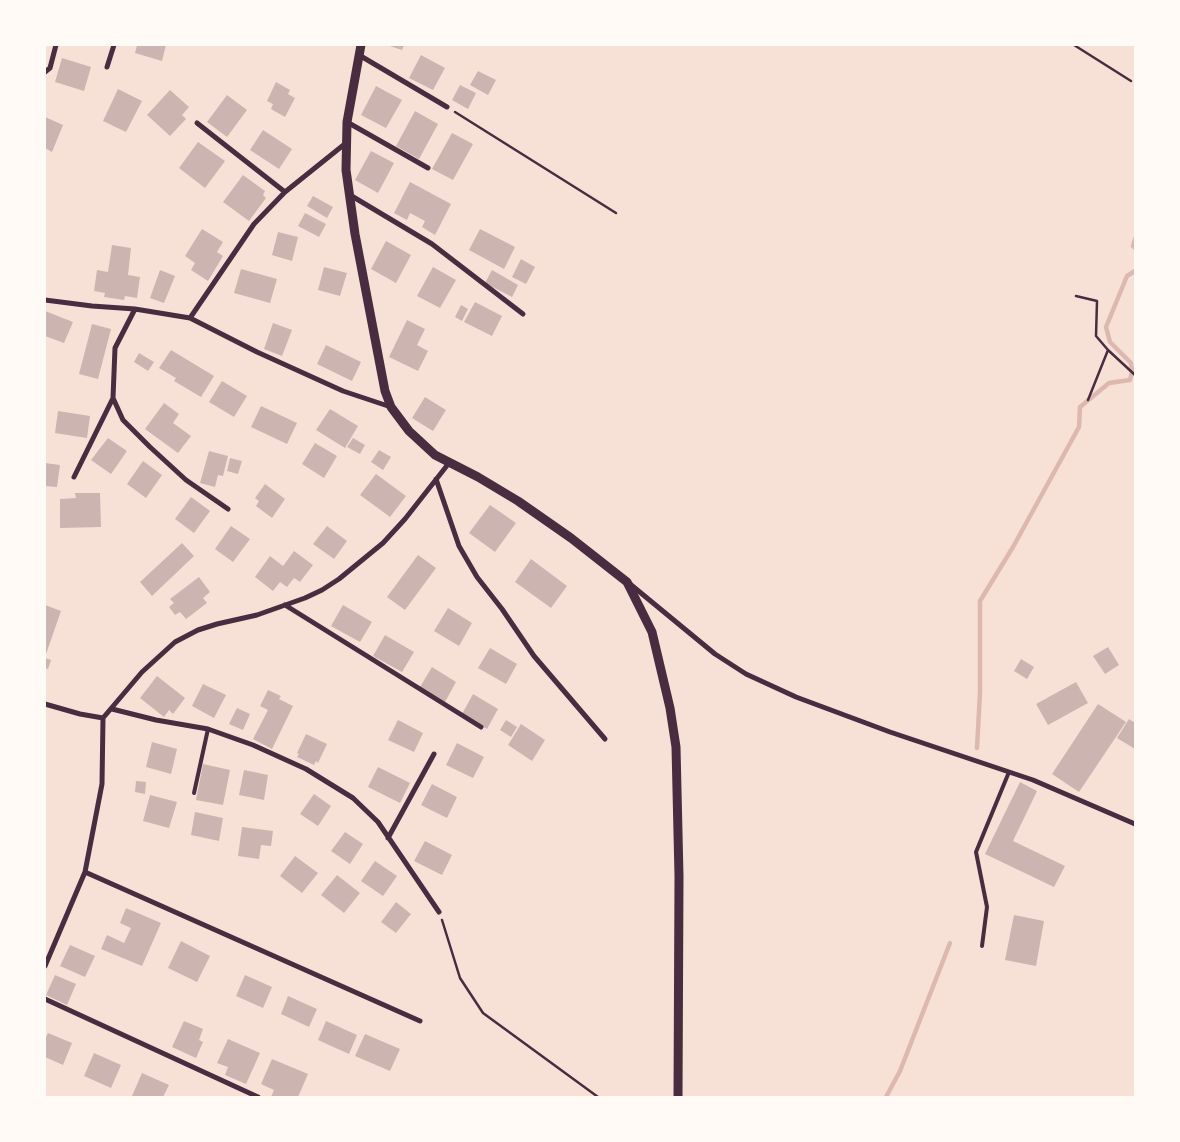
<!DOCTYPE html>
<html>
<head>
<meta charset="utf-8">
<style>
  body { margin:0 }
  #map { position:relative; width:1180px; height:1142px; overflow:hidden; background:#f7e1d7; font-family:"Asap Condensed",sans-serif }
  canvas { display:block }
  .frame { position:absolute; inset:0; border:46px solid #fffaf5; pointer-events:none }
</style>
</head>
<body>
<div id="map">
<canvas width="1180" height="1142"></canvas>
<div class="frame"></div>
</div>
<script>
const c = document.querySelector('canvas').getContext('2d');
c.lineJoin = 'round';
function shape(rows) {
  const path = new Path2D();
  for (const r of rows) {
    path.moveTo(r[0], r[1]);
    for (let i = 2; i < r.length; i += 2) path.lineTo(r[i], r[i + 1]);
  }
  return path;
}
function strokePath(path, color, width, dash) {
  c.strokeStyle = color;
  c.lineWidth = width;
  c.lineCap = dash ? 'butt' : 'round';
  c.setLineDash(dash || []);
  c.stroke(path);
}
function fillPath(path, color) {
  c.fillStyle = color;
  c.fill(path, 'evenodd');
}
const stream = shape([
  [1135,239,1133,246,1135,248],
  [977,748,980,693,980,601,1013,547,1079,427,1080,407,1109,383,1130,380,1132,372,1131,363,1110,342,1106,327,1127,276,1135,271],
  [886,1097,900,1071,950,943]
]);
const building = shape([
  [137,45,166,45,162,61,135,53],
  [387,45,404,45,402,50],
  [421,55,445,68,433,90,409,78],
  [62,58,91,67,84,91,55,82],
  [478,71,496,80,488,95,470,85],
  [276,82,290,90,288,94,295,98,285,117,271,109,273,104,267,101],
  [460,85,476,93,468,109,452,100],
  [376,86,402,100,386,128,361,115],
  [118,89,142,101,126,132,103,121],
  [170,90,189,107,182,115,186,119,170,136,147,115],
  [227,95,247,110,227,137,207,122],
  [415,111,438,124,419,159,396,146],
  [45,117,63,125,52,152,45,148],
  [263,130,292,149,279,169,250,150],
  [452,133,473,144,453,180,432,169],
  [198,142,225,161,205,188,179,168],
  [371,151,394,163,378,193,355,180],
  [243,175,265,191,263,195,266,198,249,221,223,202],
  [410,182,451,204,435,235,422,227,425,221,410,213,407,220,394,213],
  [313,196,333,207,327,218,307,206],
  [305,213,326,224,319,237,298,226],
  [202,229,223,242,217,252,223,256,208,281,191,270,195,263,185,256],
  [480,229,515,247,504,269,469,250],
  [278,232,298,237,292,261,272,255],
  [386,241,411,255,396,283,371,269],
  [112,245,131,248,128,275,140,277,137,298,125,296,124,300,104,297,105,293,94,291,97,270,108,272],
  [521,259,535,267,526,284,512,277],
  [324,267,347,273,340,296,318,290],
  [433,267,456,280,440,308,417,296],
  [241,269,277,279,270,303,234,293],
  [160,270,175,276,164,303,150,298],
  [492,270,518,285,512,297,485,283],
  [475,302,502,316,492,336,464,322],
  [461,305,468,309,462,321,455,317],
  [45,311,73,322,64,343,45,336],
  [407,320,425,329,417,345,428,351,418,371,389,357],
  [273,323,292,330,282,356,264,349],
  [92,324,111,329,98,379,79,374],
  [326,345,361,362,352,381,317,364],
  [171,350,214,376,201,397,174,381,176,378,159,368],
  [139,353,154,362,148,371,134,362],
  [222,381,247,396,234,417,209,402],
  [425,397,446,410,433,431,412,418],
  [164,403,179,414,173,423,191,436,178,453,145,429],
  [261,406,297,423,287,444,251,427],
  [330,409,358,426,345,448,316,430],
  [58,411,90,416,87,438,55,433],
  [108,438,127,451,111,474,91,460],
  [353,438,365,445,360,454,347,447],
  [315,443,337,456,324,478,302,464],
  [379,450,391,457,383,470,371,462],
  [209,451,228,456,223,476,218,475,215,487,200,483],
  [230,458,242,461,238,474,227,471],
  [143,461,162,475,146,498,127,484],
  [45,463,60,465,57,487,45,486],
  [376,474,406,496,390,517,360,495],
  [265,484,285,499,272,518,256,506,259,501,255,498],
  [75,493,100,493,101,527,60,528,60,499,76,498],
  [191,497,210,511,194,533,175,519],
  [490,505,516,523,495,552,469,533],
  [231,526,250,539,233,562,215,549],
  [327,526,347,541,334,559,313,544],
  [182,543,194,556,152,596,140,582],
  [294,551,313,565,300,582,294,578,287,587,280,582,273,591,255,577,270,556,283,566],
  [418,555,436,568,405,610,387,597],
  [531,559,567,586,551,608,515,582],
  [199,577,210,592,203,598,207,603,186,619,180,612,175,615,169,607,174,603,170,599],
  [45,605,61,611,45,657],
  [343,605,372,622,360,642,331,626],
  [448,608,472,623,459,646,434,631],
  [385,635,414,652,402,672,373,656],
  [1108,647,1119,665,1105,674,1093,656],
  [490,648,517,664,506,684,478,668],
  [45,658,51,660,48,669,45,668],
  [1021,659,1034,667,1027,679,1014,671],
  [432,667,456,682,445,702,420,687],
  [157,676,185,698,173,714,169,710,164,717,140,698],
  [1076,682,1088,703,1048,725,1036,704],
  [203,684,226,695,214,718,192,706],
  [268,690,281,696,279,699,293,706,272,749,253,739,268,710,260,706],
  [473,694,498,709,487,729,462,714],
  [1098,704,1126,722,1079,792,1052,774],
  [237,708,250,714,243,730,229,724],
  [1129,719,1135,723,1135,749,1117,738],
  [398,720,423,733,414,752,388,740],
  [506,720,517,727,511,737,500,730],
  [521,724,545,740,532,761,508,745],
  [306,734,327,744,318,763,316,761,314,765,297,757,299,754,297,753],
  [152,742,177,749,171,774,146,767],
  [457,743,484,757,473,778,446,765],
  [203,764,230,770,223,805,196,800],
  [378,767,410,783,400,803,368,787],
  [244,770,268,775,264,800,239,795],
  [136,781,146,782,145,794,135,792],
  [1020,782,1037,791,1013,841,1065,866,1054,887,985,854],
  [432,784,457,797,447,818,421,805],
  [314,794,331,806,318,826,300,814],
  [150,795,177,802,169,828,143,821],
  [195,812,223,818,219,841,191,835],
  [242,827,273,831,271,846,261,845,259,859,238,856],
  [345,832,363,844,350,864,331,851],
  [425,841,452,855,442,875,414,861],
  [295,856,318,873,302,893,280,876],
  [375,861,397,876,383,896,361,881],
  [337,875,360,893,344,913,321,895],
  [396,902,411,914,396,933,381,922],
  [126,908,161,923,142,966,101,949,107,935,124,943,131,928,120,923],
  [1014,915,1044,921,1036,966,1005,960],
  [181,941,210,956,197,982,168,968],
  [70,945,95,956,85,977,60,966],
  [55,975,76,984,67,1005,46,995],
  [245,975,272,987,263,1008,236,996],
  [288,996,317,1009,309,1027,281,1014],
  [184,1021,203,1029,199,1040,203,1042,196,1058,172,1047],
  [326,1021,357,1035,349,1054,318,1040],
  [48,1033,72,1043,63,1065,45,1057,45,1039],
  [365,1034,400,1049,390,1071,355,1056],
  [228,1039,260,1053,246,1084,225,1075,228,1067,217,1063],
  [94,1053,121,1065,111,1088,84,1076],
  [272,1059,308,1074,298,1097,271,1097,274,1090,261,1084],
  [142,1073,169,1085,163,1097,132,1096]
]);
const path = shape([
  [1074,45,1131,81],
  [455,112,616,213],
  [1076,296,1097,301,1096,336,1108,350,1135,375],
  [1088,400,1108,350],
  [442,920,460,978,483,1013,598,1097]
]);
const service = shape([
  [194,793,208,729],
  [982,946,987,907,976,852,1009,772]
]);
const minor = shape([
  [359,55,447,107],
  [107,67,114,45],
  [45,72,50,68,56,45],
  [347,122,428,168],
  [197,123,285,192,346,143],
  [350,195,432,244,523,314],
  [45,300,92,306,135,309,190,318,257,352,343,391,391,407],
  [135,309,115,348,113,398,123,420,150,447,186,480,228,509],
  [190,318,254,224,285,192],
  [74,477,113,398],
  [436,479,459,546,477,577,502,609,534,656,605,739],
  [630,584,715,654,746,674,796,697,890,732,1033,780,1135,824],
  [285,605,481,727],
  [45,704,80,714,103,718],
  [112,709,156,720,208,729,253,745,306,769,353,798,378,822,439,912],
  [388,838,434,754],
  [85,872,420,1021],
  [45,966,85,872,102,784,103,718,142,672,175,642,198,630,217,624,257,615,305,598,322,590,339,579,383,543,405,519,449,463],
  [45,999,258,1097]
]);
const tertiary = shape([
  [361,45,347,122,346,170,355,234,385,391,391,407,409,431,435,455,478,477,518,501,571,538,627,582,652,632,670,708,676,747,679,876,678,1097]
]);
strokePath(stream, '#dcb8b0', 4.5);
fillPath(building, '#ccb4b1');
strokePath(path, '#4a2c40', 2.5);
strokePath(service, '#4a2c40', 4);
strokePath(minor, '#4a2c40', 5);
strokePath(tertiary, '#4a2c40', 9);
</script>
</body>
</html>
